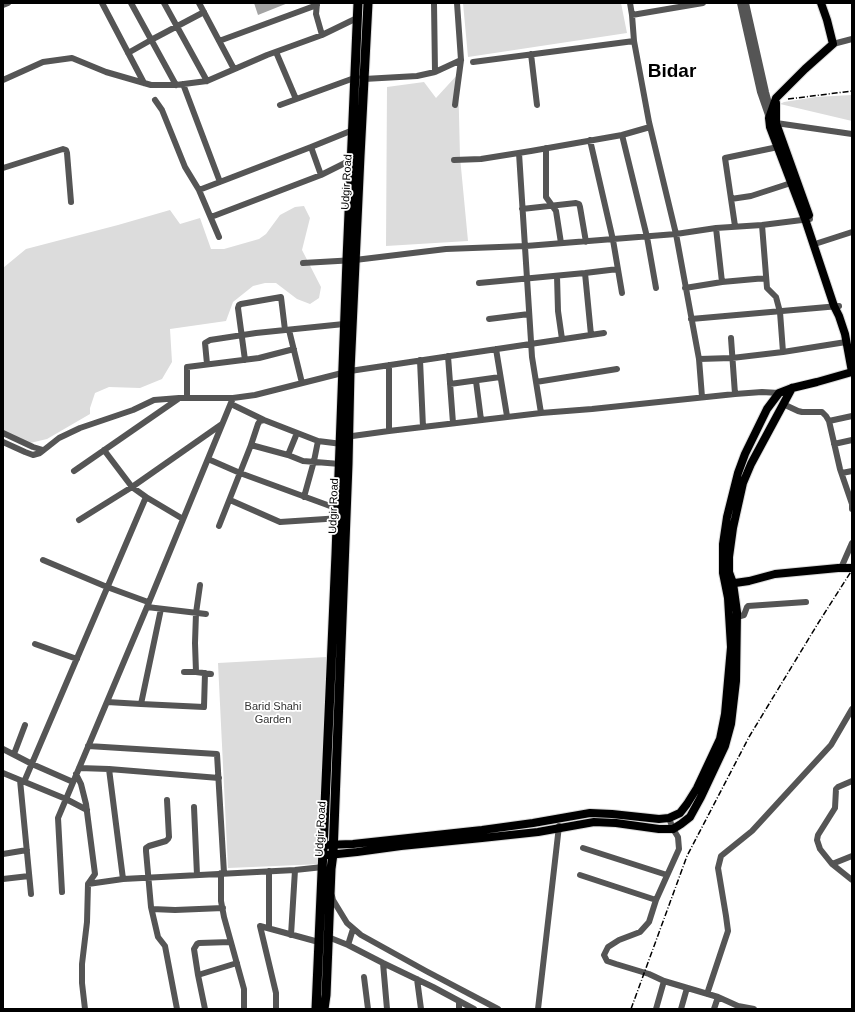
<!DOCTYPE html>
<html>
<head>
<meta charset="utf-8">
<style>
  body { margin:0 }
  #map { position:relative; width:855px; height:1012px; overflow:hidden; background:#fff; font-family:Arial,sans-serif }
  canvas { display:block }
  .frame { position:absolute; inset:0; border:4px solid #000; pointer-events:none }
</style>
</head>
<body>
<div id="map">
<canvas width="855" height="1012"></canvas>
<div class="frame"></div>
</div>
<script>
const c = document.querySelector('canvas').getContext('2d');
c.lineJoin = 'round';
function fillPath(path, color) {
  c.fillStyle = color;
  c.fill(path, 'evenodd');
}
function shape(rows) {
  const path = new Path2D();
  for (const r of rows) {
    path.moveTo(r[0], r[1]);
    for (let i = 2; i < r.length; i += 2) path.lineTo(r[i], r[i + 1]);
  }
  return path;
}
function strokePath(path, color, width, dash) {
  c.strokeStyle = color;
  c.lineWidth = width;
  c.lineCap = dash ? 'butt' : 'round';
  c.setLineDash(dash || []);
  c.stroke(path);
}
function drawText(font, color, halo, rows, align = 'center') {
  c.font = font + ' Arial,sans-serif';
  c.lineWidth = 3.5;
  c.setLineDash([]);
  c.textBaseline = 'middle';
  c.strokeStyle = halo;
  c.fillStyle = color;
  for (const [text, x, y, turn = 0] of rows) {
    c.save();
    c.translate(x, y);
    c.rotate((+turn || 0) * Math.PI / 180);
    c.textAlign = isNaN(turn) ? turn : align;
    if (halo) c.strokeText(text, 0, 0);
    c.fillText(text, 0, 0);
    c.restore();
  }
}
const green = shape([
  [463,3,621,3,627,33,468,57],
  [458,74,460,157,468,241,386,246,387,87,424,82,436,98],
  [852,95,852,121,780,104,784,102,816,97],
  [304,206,310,218,302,250,321,287,319,298,310,304,297,299,276,283,265,283,253,286,233,302,226,321,170,329,172,362,162,379,140,388,109,387,95,393,90,408,90,414,47,439,30,443,3,431,3,268,26,249,118,225,170,210,180,224,200,218,211,249,224,249,259,239,266,234,280,215,295,207],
  [327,657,322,864,228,868,218,663]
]);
const water = shape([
  [254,3,288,3,258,15]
]);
const minor = shape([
  [102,3,144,83],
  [131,3,176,85],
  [164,3,207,81],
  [199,3,234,69],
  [317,3,316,14,322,35],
  [434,3,435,72],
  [630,3,632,15,703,3],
  [740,3,760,92,769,118,776,123,852,134],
  [746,3,766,92,771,111,773,112],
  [3,5,8,3],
  [632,15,634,41,649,122,676,234,699,359,732,358,783,352,846,342],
  [219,41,317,5],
  [833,44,852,39],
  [276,52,296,99],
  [128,53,151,40,204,12],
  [531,54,537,105],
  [473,62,634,41],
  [364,79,417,76,435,72,461,60],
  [3,80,43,62,72,58,106,72,151,85,176,85,207,81,267,55,322,35,357,18],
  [183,84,220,182],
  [155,100,162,110,185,167,199,190,219,237],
  [280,105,357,77],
  [455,105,461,60,457,3],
  [622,135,647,237,656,288],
  [590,140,613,240,622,293],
  [546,148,546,197,556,211,561,243],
  [519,153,532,357,541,413],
  [454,160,481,159,531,151,622,135,650,127],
  [3,168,63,149,66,150,67,153,71,202],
  [321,175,311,147,353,130],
  [199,190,311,147],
  [731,199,751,196,791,183],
  [522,209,576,203,579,204,580,207,586,242],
  [211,217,321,175,353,159],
  [762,225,767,288,776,297,780,312,783,352],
  [735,226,725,158,778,147],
  [818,243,852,232],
  [303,263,355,260,446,249,526,246,676,234,716,228,762,225,810,219],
  [585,273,591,335],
  [557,276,558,311,562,339],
  [722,282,766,278],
  [479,283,585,273,618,269],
  [685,288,722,282,716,228],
  [489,319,529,314],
  [691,319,839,306],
  [289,330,302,383],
  [731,338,735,394],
  [496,349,507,416],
  [448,356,453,423],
  [699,359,702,397],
  [245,360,238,308,239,305,241,304,281,297,285,330],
  [420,360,423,427],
  [207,364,205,343,210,340,256,333,344,324],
  [476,381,481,420],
  [536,382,617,369],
  [450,384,500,377],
  [187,398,187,367,259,358,294,349],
  [231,404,264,420,318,441,342,444],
  [783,404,798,411,802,412,822,412,826,416,829,421,840,469,852,504,852,509],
  [829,421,852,416],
  [389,431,389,365],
  [3,433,33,447,43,450],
  [345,437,389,431,541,413,592,409,735,394,762,392,779,393],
  [3,442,25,452,33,455,40,453,59,438,80,428,133,410,154,400,179,398,233,398,255,395,350,371,604,333],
  [834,444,852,440],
  [251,445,258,424,260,421,264,420],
  [104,450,132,487,146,497],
  [288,455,297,433],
  [208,459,240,473,341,510],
  [74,471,178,399],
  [842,473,852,471],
  [304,497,314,461,318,441],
  [230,500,280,522,341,518],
  [79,520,132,487,222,424],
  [219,526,251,445,288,455,303,461,340,464],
  [43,560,107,587,148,602],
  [841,568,852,543],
  [147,607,206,614],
  [737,617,744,615,747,607,748,606,806,602],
  [35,644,77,659],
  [184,672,196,672,211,674],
  [196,672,195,643,196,613,200,585],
  [107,702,141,704,204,707,205,673],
  [141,704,161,609],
  [88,746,217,754,224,873],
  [3,749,32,764,73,782],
  [14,754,25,725],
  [79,768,109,769],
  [3,773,66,799,87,810],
  [76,774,81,784,86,804,95,874,88,884,87,922,82,964,82,983,85,1009],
  [20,780,31,894],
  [852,781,838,787,836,789,835,808,818,835,817,840,820,849,832,864,852,880],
  [24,782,146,497,183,519],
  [167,800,169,837,168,839,166,841,149,846,146,848,146,851,151,907,158,937,165,946,177,1009],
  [194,807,197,875],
  [669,818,673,829,678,837,679,849,656,900,649,922,640,932,619,940,608,947,604,955,607,961,616,964,649,974,664,981,718,997,738,1006,754,1009],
  [583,848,667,875],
  [3,854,27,850],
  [832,864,852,856],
  [221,873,221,901,224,917,244,989,244,1009],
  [580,875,656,900],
  [3,879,29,876],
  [123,879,109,769,219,778],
  [88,884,123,879,295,870,323,867],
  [62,892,58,818,147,607,233,398],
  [332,896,333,900,347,923,361,935,426,971,498,1009],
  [152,909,175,910,223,908],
  [269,928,269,871],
  [353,929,348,945,383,963,433,987,474,1009],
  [291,935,295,870],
  [328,937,348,945],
  [383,963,387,1009],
  [198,975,194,949,197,944,199,943,231,942],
  [364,977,368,1009],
  [417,979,421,1009],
  [707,994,728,931,726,916,718,868,721,856,752,831,831,745,852,709],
  [459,1001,459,1009],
  [205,1009,198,975,237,963],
  [276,1009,276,993,260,926,315,941,320,944],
  [538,1009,559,826],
  [656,1009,664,981],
  [681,1009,687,988],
  [714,1009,718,997]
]);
const major = shape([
  [776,103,776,123,809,215],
  [728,584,749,581,775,574,838,568,852,568],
  [324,845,353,844,482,830,533,823,590,813,612,814,659,819,669,818,680,813,687,804,697,788,720,739,725,714,731,647,728,598,723,573,723,544,727,517,738,473,745,454,767,409,779,393,792,388,817,382,852,372,845,334,839,316,834,306,805,219,770,127,769,118,776,98,805,69,833,44,827,20,821,3],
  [328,855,357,852,401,846,482,838,538,832,594,822,616,823,659,829,673,829,681,824,690,817,701,797,725,746,731,724,736,681,737,612,733,583,729,572,729,557,733,528,743,483,751,464,792,388]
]);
const highway = shape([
  [316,1009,336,554,347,260,358,3],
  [324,1009,326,995,331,869,333,854,348,464,350,371,360,156,368,3]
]);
const rail = shape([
  [788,99,852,91],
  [631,1009,687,856,749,737,817,625,852,570]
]);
const streetNames = [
  ["Udgir Road",347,182,-87],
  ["Udgir Road",334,506,-88],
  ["Udgir Road",321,829,-87]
];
const parkNames = [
  ["Barid Shahi",273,707],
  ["Garden",273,720]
];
const townNames = [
  ["Bidar",672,72]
];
fillPath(green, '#dcdcdc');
fillPath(water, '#a3a3a3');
strokePath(major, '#dbdbdb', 10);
strokePath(highway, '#dbdbdb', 11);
strokePath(minor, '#555', 6);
strokePath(major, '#000', 8);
strokePath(highway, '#000', 9);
strokePath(rail, '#000', 1.5, [6, 2, 1, 2]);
drawText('11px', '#000', '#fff', streetNames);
drawText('11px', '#333', '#fff', parkNames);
drawText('bold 19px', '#000', '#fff', townNames);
</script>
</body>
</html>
